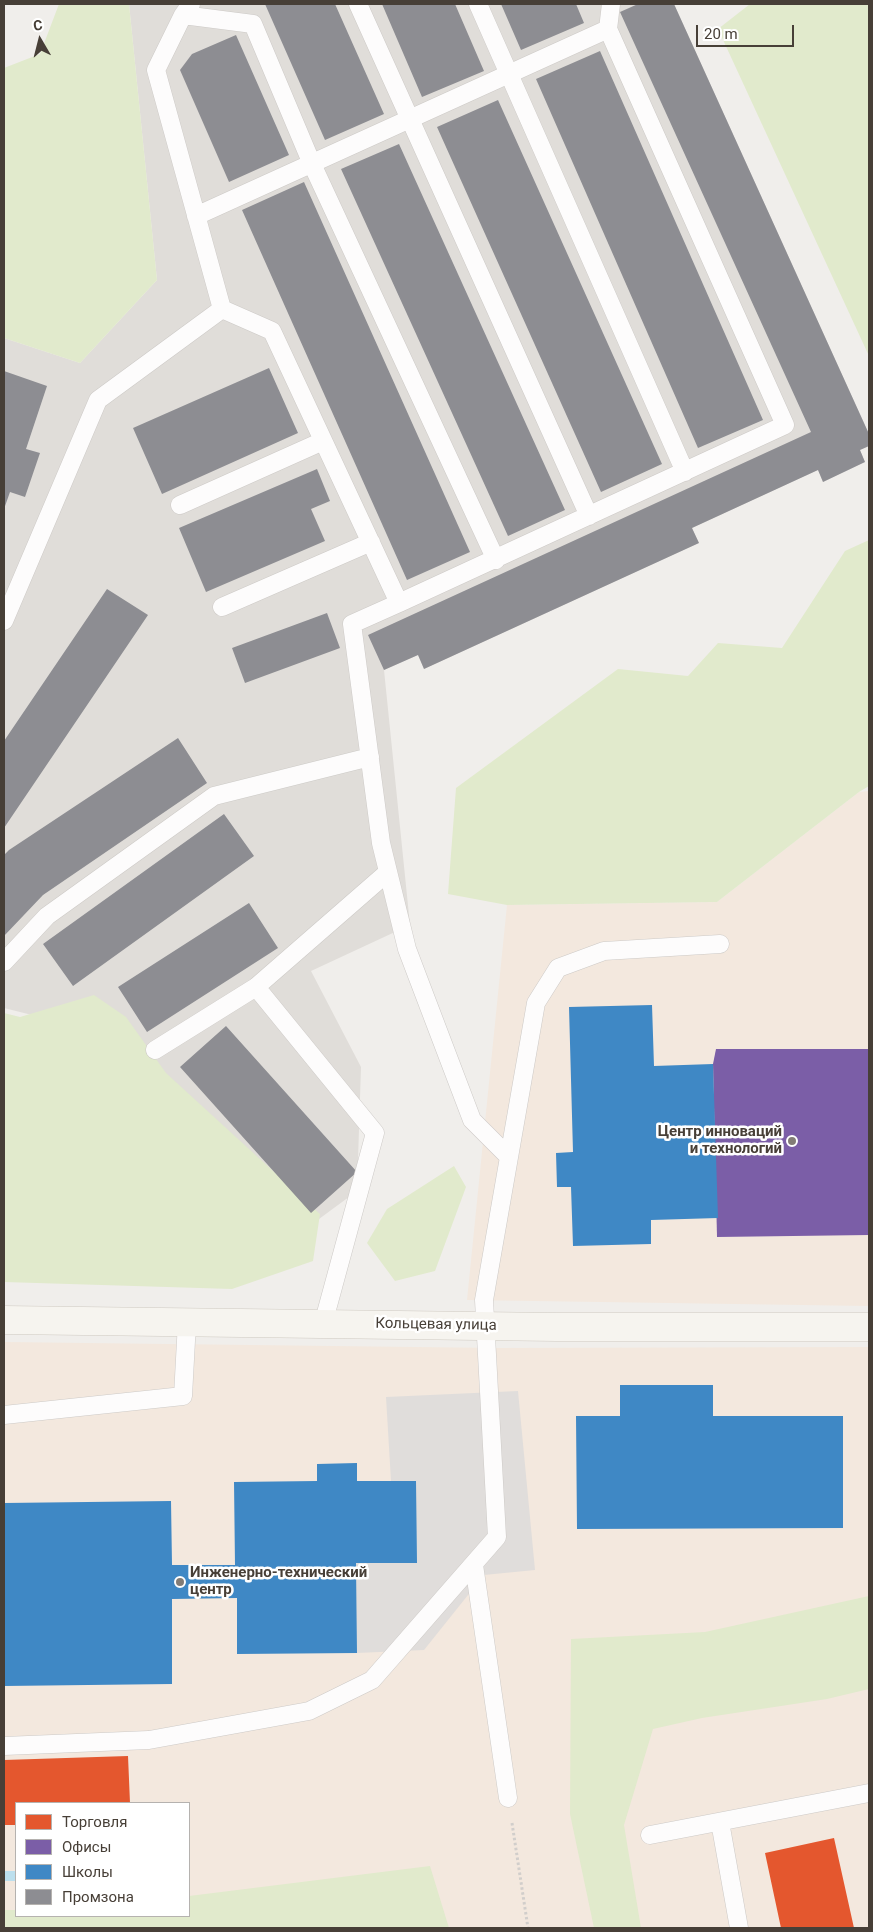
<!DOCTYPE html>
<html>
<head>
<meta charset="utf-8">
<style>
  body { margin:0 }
  #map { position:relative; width:873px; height:1932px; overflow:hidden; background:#f0eeeb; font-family:Roboto,sans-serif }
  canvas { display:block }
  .frame { position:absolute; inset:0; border:5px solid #473f37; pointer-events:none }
  .legend { position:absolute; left:15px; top:1802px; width:175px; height:115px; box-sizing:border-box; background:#fff; border:1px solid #b5b2af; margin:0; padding:6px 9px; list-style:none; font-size:15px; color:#473f37 }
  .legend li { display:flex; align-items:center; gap:10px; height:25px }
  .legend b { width:25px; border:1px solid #b5b2af }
  .north { position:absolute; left:15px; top:15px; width:50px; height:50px; -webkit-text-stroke:4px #fff; paint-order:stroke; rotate:352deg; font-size:14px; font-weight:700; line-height:20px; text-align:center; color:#473f37 }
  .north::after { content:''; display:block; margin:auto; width:18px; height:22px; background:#473f37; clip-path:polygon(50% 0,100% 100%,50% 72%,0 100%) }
  .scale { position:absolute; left:696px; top:25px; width:98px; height:22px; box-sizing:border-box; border:2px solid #473f37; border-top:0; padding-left:6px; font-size:15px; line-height:18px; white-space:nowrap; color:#473f37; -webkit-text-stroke:4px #fff; paint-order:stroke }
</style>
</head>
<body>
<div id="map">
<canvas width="873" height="1932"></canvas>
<div class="frame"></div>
<ul class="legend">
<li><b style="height:14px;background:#e4572e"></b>Торговля</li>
<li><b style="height:14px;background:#7b5ea7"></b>Офисы</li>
<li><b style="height:14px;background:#3f88c5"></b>Школы</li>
<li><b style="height:14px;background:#8d8d92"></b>Промзона</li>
</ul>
<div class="north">С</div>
<div class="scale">20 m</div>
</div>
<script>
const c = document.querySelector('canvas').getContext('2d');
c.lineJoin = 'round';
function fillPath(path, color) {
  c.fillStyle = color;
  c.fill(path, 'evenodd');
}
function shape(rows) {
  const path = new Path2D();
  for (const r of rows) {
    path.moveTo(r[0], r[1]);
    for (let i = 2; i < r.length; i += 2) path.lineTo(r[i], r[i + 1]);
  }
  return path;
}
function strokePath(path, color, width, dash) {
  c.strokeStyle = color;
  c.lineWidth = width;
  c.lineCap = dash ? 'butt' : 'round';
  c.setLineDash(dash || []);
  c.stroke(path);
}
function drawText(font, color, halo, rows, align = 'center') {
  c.font = font + ' Roboto,sans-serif';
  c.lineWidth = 5;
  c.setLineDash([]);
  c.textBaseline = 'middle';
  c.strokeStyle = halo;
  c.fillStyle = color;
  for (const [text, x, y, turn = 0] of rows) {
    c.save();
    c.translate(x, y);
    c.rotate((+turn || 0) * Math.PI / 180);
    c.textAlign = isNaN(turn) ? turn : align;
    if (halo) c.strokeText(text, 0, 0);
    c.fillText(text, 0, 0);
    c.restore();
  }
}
const commercial = shape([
  [869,791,869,1306,467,1300,507,905,717,902,859,792],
  [4,1342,497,1348,869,1347,869,1928,4,1928],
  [16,1803,189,1803,189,1916,16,1916]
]);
const industrial = shape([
  [129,4,674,4,869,434,869,446,860,450,865,462,823,482,818,470,692,528,699,543,424,669,418,655,384,670,410,925,311,971,361,1067,357,1191,319,1219,120,1037,4,1008,4,338,80,363,157,280]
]);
const green = shape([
  [59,4,129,4,157,280,80,363,4,338,4,68,40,54],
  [750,4,869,4,869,356,718,29],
  [869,540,869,786,859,792,717,902,507,905,448,894,456,788,618,669,688,676,718,643,782,648,845,551],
  [94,995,126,1017,166,1073,320,1214,313,1261,232,1289,4,1282,4,1013,20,1017],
  [454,1166,466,1187,435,1271,395,1281,367,1243,387,1209],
  [869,1596,869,1689,827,1699,702,1718,653,1729,624,1825,641,1928,594,1928,570,1814,571,1639,705,1632],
  [430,1866,449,1928,4,1928,4,1910,16,1910,16,1916,189,1916,189,1896]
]);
const parking = shape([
  [518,1391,535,1570,484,1575,424,1650,357,1653,356,1563,416,1563,416,1481,391,1481,386,1397]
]);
const shops = shape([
  [128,1756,130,1803,16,1803,16,1825,4,1825,4,1760],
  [834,1838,854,1928,781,1928,765,1853]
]);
const offices = shape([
  [716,1049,869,1049,869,1235,717,1237,713,1064]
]);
const schools = shape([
  [652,1005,654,1066,713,1064,718,1218,651,1220,651,1244,573,1246,571,1187,557,1187,556,1153,573,1152,569,1007],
  [620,1385,713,1385,713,1416,843,1416,843,1528,577,1529,576,1416,620,1416],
  [357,1463,357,1481,416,1481,417,1563,356,1563,357,1653,237,1654,237,1598,172,1599,172,1684,4,1686,4,1503,171,1501,172,1565,235,1565,234,1482,317,1481,317,1464]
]);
const industry = shape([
  [265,4,335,4,384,114,325,140],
  [382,4,455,4,484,71,422,97],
  [501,4,576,4,584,23,521,50],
  [638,4,674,4,869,434,869,446,860,450,865,462,823,482,818,470,692,528,699,543,424,669,418,655,384,670,368,635,811,432,620,12],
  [236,35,289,155,229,182,180,70,192,54],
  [600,51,763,420,698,448,536,79],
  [498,100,662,464,601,492,437,127],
  [399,144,565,510,508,536,341,169],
  [304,182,470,552,407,580,242,210],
  [269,368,298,433,162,494,133,428],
  [4,371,47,386,26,449,40,453,25,497,10,492,4,509],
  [317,469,330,501,311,509,325,541,206,592,179,528],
  [107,589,148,615,4,828,4,741],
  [327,613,340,648,245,683,232,648],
  [178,738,207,783,43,895,4,936,4,855,9,850],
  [224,814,254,856,73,986,43,944],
  [249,903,278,948,147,1032,118,987],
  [226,1026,357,1172,311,1213,180,1067]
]);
const stream = shape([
  [4,1876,16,1876]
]);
const path = shape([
  [512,1823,528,1928]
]);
const lane = shape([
  [191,4,183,15,156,70,222,309],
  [358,4,589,516],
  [478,4,685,472],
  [183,15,253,24,312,164,496,560],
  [608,29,611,4],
  [196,216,608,29,785,425,399,603,272,331,222,309],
  [180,505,323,441],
  [399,603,352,624,381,843,407,949,472,1120,509,1157],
  [222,607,371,542],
  [4,621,98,400,222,309],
  [4,962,47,916,214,796,370,757],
  [256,987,375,1133,323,1324],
  [155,1050,256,987,388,872],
  [4,1415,183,1396,187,1322],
  [474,1565,508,1798],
  [4,1746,149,1740,309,1711,372,1680,497,1537,484,1300,536,1003,558,968,604,951,720,944],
  [720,1822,739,1928],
  [650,1835,869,1793]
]);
const secondary = shape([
  [4,1320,557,1327,869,1327]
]);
const markers = [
  [792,1141,5,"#827c76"],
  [180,1582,5,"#827c76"]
];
const poiNames = [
  ["Центр инноваций",782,1132],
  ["и технологий",782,1149],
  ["Инженерно-технический",190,1573,"left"],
  ["центр",190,1590,"left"]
];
const streetNames = [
  ["Кольцевая улица",436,1325,1]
];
fillPath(commercial, '#f3e8de');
fillPath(industrial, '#e0ddd9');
fillPath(green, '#e1eacc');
fillPath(parking, '#e0dddb');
fillPath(shops, '#e4572e');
fillPath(offices, '#7b5ea7');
fillPath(schools, '#3f88c5');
fillPath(industry, '#8d8d92');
strokePath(stream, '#bcdfed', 10);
strokePath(lane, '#cdcac7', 19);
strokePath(secondary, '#cfcac2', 29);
strokePath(path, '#d1cecb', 3, [2.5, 2.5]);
strokePath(lane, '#fdfcfc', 18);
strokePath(secondary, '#f6f4ef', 28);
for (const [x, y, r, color] of markers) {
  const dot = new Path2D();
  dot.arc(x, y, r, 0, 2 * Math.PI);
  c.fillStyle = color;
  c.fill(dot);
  strokePath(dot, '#fff', 2);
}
drawText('bold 15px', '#473f37', '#fff', poiNames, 'right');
drawText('15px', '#473f37', '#fff', streetNames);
</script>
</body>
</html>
